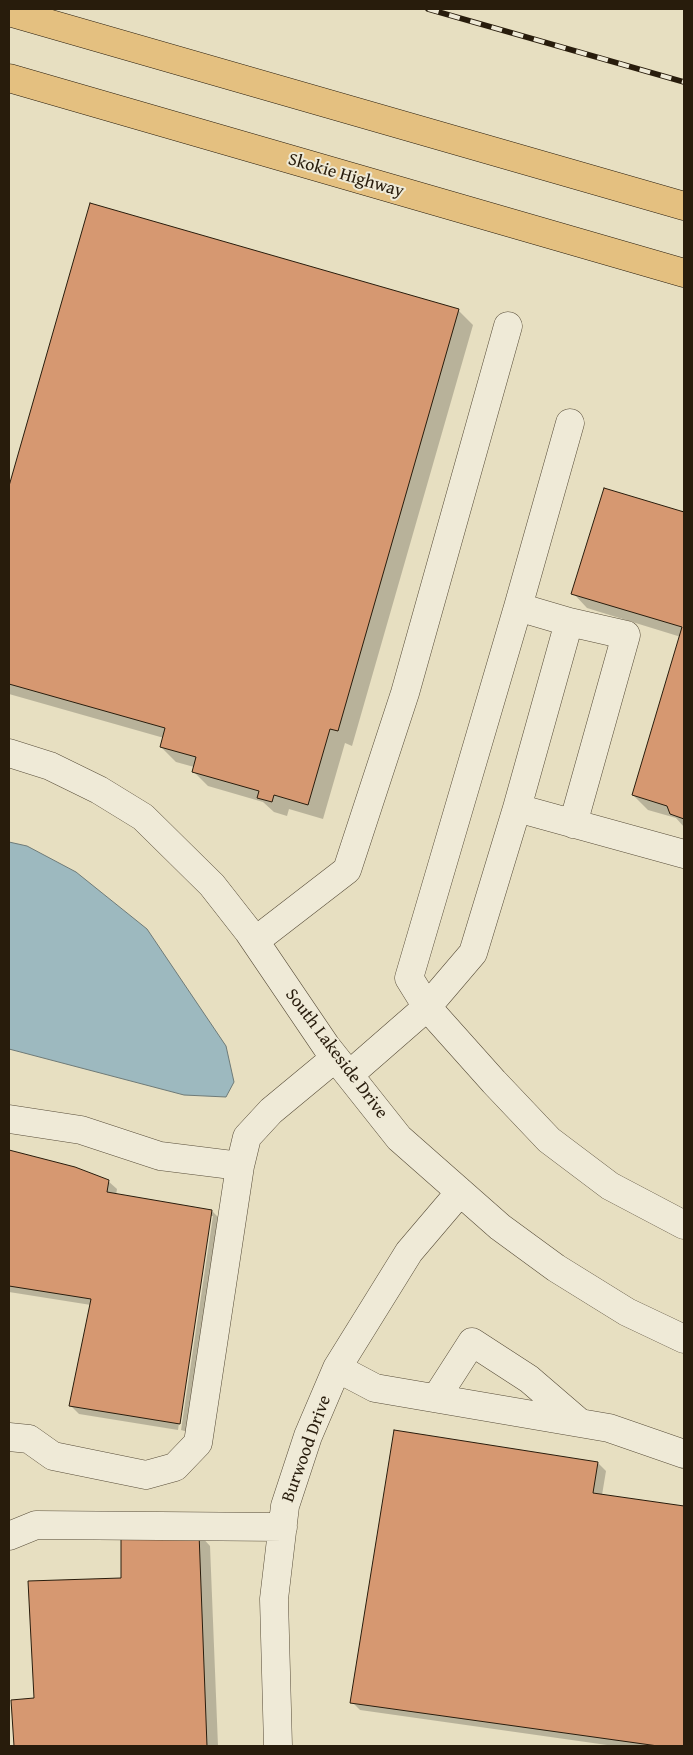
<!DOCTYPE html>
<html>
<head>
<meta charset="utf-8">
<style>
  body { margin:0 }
  #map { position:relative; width:693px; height:1755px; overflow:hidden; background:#e7dfc1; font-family:"Gentium Book Plus",serif }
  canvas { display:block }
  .frame { position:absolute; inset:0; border:10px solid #281c0c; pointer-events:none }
</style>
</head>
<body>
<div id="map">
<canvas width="693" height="1755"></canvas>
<div class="frame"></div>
</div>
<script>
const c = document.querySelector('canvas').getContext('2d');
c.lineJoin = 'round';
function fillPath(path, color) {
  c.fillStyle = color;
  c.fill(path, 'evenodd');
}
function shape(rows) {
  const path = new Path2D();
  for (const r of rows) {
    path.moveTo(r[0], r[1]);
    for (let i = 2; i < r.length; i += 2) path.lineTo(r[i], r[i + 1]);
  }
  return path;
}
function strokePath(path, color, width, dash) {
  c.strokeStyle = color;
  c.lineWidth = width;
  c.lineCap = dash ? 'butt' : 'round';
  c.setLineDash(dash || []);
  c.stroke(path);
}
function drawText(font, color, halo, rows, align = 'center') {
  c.font = font + ' "Gentium Book Plus",serif';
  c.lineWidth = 4;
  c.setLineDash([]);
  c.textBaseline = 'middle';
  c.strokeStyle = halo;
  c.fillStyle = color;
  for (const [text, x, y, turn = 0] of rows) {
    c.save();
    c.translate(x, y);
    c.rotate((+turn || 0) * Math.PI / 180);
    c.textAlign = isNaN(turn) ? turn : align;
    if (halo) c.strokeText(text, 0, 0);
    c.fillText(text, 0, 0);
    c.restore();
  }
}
const water = shape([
  [9,842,27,846,76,872,147,929,226,1046,234,1082,226,1097,184,1095,9,1049,9,842]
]);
const shadow = shape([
  [91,205,458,310,473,325,352,746,345,743,323,819,289,809,287,816,274,812,263,802,208,786,193,771,194,767,176,762,161,747,164,738,9,694,9,491],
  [604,489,684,513,684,827,676,818,648,810,633,795,681,637,587,608,573,593],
  [9,1151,74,1169,108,1181,117,1189,116,1195,212,1211,220,1219,188,1432,181,1430,213,1216,210,1216,178,1430,79,1414,71,1406,91,1305,9,1292],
  [598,1463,606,1471,602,1495,684,1507,684,1746,614,1746,360,1710,352,1702],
  [199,1534,210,1546,218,1746,16,1746,13,1702,35,1699,122,1579]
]);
const building = shape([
  [90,203,459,309,338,731,330,729,308,805,274,795,272,802,257,798,259,791,192,772,196,757,160,747,165,728,9,684,9,486,90,203],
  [604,488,684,512,684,819,670,814,667,806,632,795,682,627,571,594,604,488],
  [9,1150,75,1167,109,1180,107,1192,212,1210,180,1424,69,1406,91,1299,9,1286,9,1150],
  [394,1430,598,1462,593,1493,684,1506,684,1746,658,1746,350,1703,394,1430],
  [199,1533,207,1746,14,1746,11,1700,34,1698,28,1581,121,1578,121,1536,199,1533]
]);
const minor = shape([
  [570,423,518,607,409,978,427,1007,494,1082,549,1140,610,1186,684,1225],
  [569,622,626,635,573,824],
  [9,753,50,766,99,790,143,817,212,885,248,931,326,1046,399,1138,500,1227,556,1268,627,1312,684,1339],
  [517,808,684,854],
  [255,941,347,870,405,693,508,326],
  [349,1075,427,1007,473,953,517,808,569,622,518,607],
  [9,1119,81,1130,160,1156,240,1166],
  [337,1368,375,1388,609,1428,684,1454],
  [436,1398,472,1342,529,1379,579,1422],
  [9,1437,29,1439,53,1456,146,1475,175,1467,198,1443,240,1166,247,1137,271,1111,335,1058],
  [9,1536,36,1525,283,1527],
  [278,1746,274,1599,285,1506,308,1436,337,1368,409,1252,460,1192]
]);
const highway = shape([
  [9,12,684,206],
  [9,78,684,273]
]);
const rail = shape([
  [428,9,684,82]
]);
const streetNames = [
  ["Skokie Highway",346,176,16],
  ["South Lakeside Drive",336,1054,53],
  ["Burwood Drive",307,1449,-70]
];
fillPath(water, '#9db9bf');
strokePath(water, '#6e7a77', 1);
fillPath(shadow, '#0003');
fillPath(building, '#d69871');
strokePath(building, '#281c0c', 1);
strokePath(minor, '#584d39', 29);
strokePath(highway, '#281c0c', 29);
strokePath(minor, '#efead7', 28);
strokePath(highway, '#e4c080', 28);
strokePath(rail, '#281c0c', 5.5);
strokePath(rail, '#efead7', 4, [11]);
drawText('18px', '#281c0c', '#efead7', streetNames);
</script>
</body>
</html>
